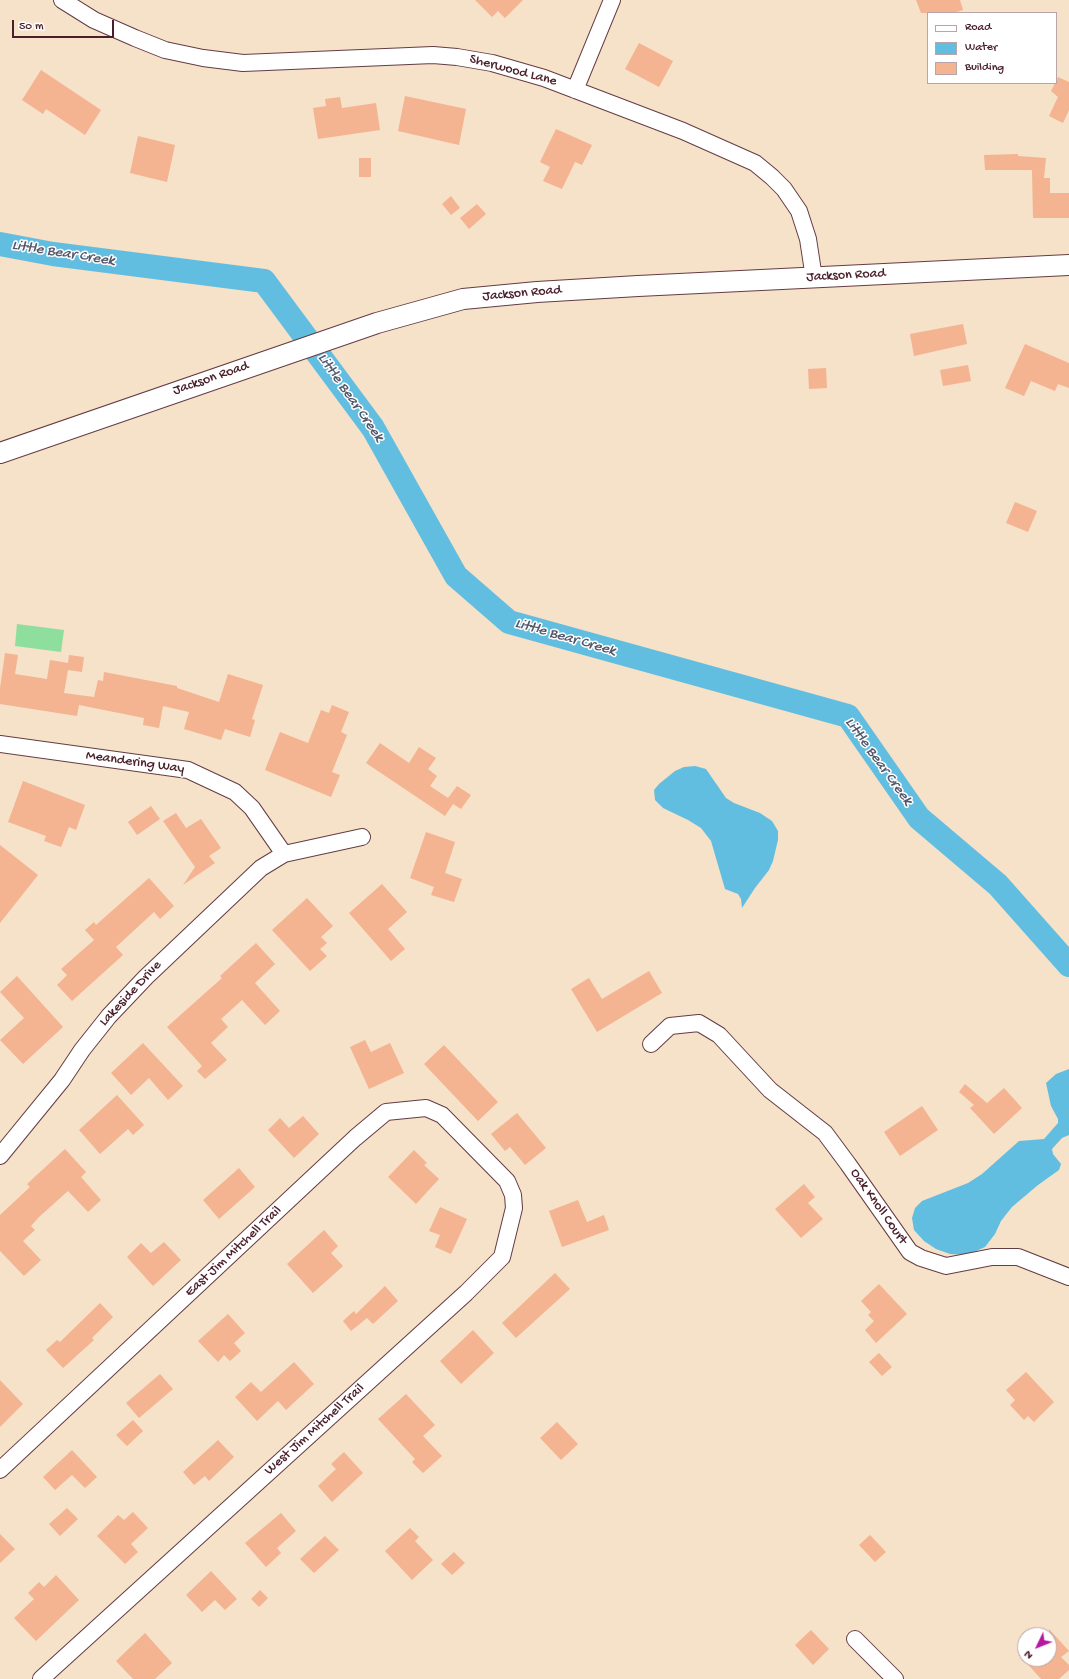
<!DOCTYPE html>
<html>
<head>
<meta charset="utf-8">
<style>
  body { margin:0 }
  #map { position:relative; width:1069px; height:1679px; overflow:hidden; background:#f6e1c9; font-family:"Gochi Hand",sans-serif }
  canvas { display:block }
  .legend { position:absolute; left:927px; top:12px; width:130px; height:72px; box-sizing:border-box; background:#fff; border:1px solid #b7a5aa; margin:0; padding:5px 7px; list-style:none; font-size:12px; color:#4a1f2b }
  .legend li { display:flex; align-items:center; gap:8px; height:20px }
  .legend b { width:20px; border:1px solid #b7a5aa }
  .north { position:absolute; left:1017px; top:1627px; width:40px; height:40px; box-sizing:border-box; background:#fff; border:1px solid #b7a5aa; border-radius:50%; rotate:227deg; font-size:11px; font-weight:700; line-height:16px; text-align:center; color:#4a1f2b }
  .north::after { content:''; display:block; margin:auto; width:14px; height:18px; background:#b5179e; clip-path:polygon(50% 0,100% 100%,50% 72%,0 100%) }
  .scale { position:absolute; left:12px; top:20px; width:102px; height:18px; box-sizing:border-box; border:2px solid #4a1f2b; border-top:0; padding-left:5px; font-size:12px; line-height:14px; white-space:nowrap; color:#4a1f2b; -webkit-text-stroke:3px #fff; paint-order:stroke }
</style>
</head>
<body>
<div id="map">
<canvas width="1069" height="1679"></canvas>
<ul class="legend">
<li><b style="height:5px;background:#fff"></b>Road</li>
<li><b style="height:11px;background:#62bee0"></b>Water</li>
<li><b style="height:11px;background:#f4b391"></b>Building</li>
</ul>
<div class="north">N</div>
<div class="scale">50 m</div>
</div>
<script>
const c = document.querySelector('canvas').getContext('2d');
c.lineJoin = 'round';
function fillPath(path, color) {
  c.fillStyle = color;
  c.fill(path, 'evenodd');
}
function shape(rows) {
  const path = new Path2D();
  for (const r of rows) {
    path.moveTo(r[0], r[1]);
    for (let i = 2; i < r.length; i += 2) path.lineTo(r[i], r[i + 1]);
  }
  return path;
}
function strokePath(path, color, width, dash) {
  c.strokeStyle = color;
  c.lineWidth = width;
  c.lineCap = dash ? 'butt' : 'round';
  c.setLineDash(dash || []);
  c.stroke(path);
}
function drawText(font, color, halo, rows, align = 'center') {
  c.font = font + ' "Gochi Hand",sans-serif';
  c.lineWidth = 3;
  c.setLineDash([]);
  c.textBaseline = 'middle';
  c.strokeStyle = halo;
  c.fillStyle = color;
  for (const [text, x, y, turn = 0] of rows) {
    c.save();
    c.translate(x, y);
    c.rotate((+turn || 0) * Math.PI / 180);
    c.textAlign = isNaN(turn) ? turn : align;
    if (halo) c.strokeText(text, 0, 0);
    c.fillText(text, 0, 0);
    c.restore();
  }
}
const green = shape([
  [17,624,64,630,61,652,15,646]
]);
const water = shape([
  [695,766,706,769,726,798,734,803,760,813,772,821,778,831,778,840,773,861,769,870,755,888,742,908,741,899,738,894,725,889,711,841,701,828,688,820,663,808,655,800,654,790,659,784,675,771,684,767],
  [1069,1069,1069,1135,1062,1138,1052,1149,1053,1154,1061,1164,1059,1170,1038,1185,1012,1207,1001,1221,995,1234,985,1247,967,1255,950,1254,936,1249,924,1241,914,1230,912,1218,915,1208,922,1201,968,1183,982,1174,1019,1141,1044,1139,1058,1123,1058,1119,1051,1106,1046,1083,1056,1074]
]);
const river = shape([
  [0,244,53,254,264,281,373,428,456,576,509,622,848,716,919,818,998,885,1069,965]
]);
const building = shape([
  [475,0,523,0,505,18,498,11,492,17],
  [916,0,960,0,963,10,953,13,921,13],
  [639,43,673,61,659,87,625,69],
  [41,70,101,110,85,135,46,109,43,114,22,100],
  [1058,77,1069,82,1069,110,1063,123,1049,116,1058,97,1051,91],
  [405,96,466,109,459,145,398,131],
  [340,97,342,108,376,103,380,130,318,139,313,108,326,106,325,99],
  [556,129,592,145,582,165,575,162,562,189,543,181,550,167,540,162],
  [138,136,175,145,167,182,130,173],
  [1018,154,1018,156,1046,158,1044,178,1050,178,1050,193,1069,193,1069,218,1033,218,1032,170,985,170,984,155],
  [359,158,371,158,371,177,359,177],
  [451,196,460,208,451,215,442,204],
  [477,204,486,214,469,229,460,218],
  [963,324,967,344,914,356,910,334],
  [1025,344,1069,363,1069,388,1058,384,1055,391,1031,381,1024,396,1005,388],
  [968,365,971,381,943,386,940,370],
  [826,368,827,388,809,389,808,369],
  [1015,502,1037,511,1028,532,1006,523],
  [5,653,18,655,15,674,47,679,50,660,68,663,69,655,84,657,82,672,68,670,64,693,94,697,98,680,103,681,104,672,177,686,177,688,219,702,228,674,263,685,252,719,255,720,250,737,225,729,221,740,184,729,189,712,163,706,159,728,143,725,144,718,79,705,77,716,0,704,0,688],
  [332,705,349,712,341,732,347,735,332,772,340,775,331,797,265,770,280,732,308,743,321,710,329,713],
  [380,743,409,763,419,747,436,758,428,769,437,776,430,786,448,798,457,786,471,795,461,809,453,804,445,816,366,763],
  [23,781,85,805,76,830,69,827,61,847,44,841,46,836,8,822],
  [151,806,160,819,137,835,128,822],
  [176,813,186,828,201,819,221,848,209,856,215,863,183,885,195,867,163,821],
  [426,832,455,842,445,873,462,879,454,902,431,895,434,887,410,878],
  [0,845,38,875,0,923],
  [149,878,174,906,160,919,154,912,116,947,123,955,72,1001,57,985,67,975,61,969,94,940,85,930,94,922,96,925],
  [382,884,407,912,388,929,405,949,391,961,349,913],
  [307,898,333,926,321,937,327,943,320,949,327,956,310,971,272,930],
  [256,943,275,964,255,983,280,1011,265,1025,242,1000,221,1019,228,1027,211,1043,227,1060,205,1079,197,1071,202,1066,167,1027,222,978,220,976],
  [649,971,662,993,597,1032,571,989,589,978,602,999],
  [17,976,63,1027,23,1064,0,1040,24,1018,0,992],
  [365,1040,371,1052,390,1043,404,1073,369,1089,350,1047],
  [143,1043,183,1086,168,1100,149,1078,131,1095,111,1073],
  [444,1045,498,1102,478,1121,424,1064],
  [965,1084,987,1103,1004,1088,1022,1108,994,1134,970,1108,974,1105,959,1092],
  [117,1095,144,1125,133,1135,128,1129,100,1154,79,1130],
  [922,1106,938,1130,900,1156,884,1132],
  [517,1113,546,1148,525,1165,510,1147,505,1151,491,1134],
  [303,1116,319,1134,294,1158,268,1130,280,1118,289,1128],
  [65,1149,86,1172,81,1177,101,1200,88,1212,68,1191,39,1217,31,1226,35,1230,23,1241,41,1260,24,1276,0,1251,0,1215,30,1187,27,1184],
  [414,1150,427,1163,424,1165,439,1179,416,1204,388,1177],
  [239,1168,255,1187,219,1219,203,1200],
  [804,1184,815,1197,808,1203,823,1219,801,1238,775,1209],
  [578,1200,587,1222,604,1215,609,1230,562,1247,549,1211],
  [440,1207,467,1219,451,1254,435,1247,440,1235,429,1231],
  [324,1230,338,1246,331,1253,343,1266,313,1293,287,1264],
  [164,1242,181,1260,153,1286,127,1257,141,1243,151,1253],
  [555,1273,570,1289,516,1338,502,1323],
  [879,1284,907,1314,876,1343,865,1330,874,1321,868,1315,871,1312,861,1301],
  [385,1286,398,1301,373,1324,367,1318,351,1331,343,1321,354,1311,356,1314],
  [100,1303,113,1317,92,1338,94,1340,63,1368,46,1350,57,1340,60,1342],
  [228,1314,245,1333,234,1343,241,1351,230,1361,224,1355,218,1362,198,1341],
  [473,1330,494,1353,461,1384,440,1361],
  [879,1353,892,1367,882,1376,869,1362],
  [294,1362,314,1384,286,1410,278,1401,257,1421,235,1397,251,1382,261,1392],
  [1026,1372,1054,1402,1034,1422,1028,1416,1024,1420,1010,1405,1015,1400,1006,1390],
  [160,1374,173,1389,139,1418,126,1403],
  [0,1380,23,1404,0,1427],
  [406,1394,435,1425,423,1436,442,1456,423,1473,412,1462,415,1459,378,1419],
  [133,1420,143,1431,127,1446,116,1435],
  [557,1422,578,1444,561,1460,540,1438],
  [218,1440,234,1457,209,1481,205,1476,194,1485,183,1472],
  [72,1450,97,1477,85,1488,72,1475,55,1490,43,1477],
  [344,1452,363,1473,332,1502,318,1486,336,1469,331,1464],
  [67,1508,78,1519,60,1536,49,1524],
  [133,1512,148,1528,131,1544,138,1552,125,1564,97,1536,118,1515,124,1520],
  [281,1513,296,1531,277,1548,281,1553,266,1567,245,1543],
  [410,1528,419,1537,415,1541,433,1560,412,1580,385,1551],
  [0,1534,15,1549,0,1563],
  [870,1535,886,1552,875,1562,859,1545],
  [325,1536,339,1550,314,1573,300,1559],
  [454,1552,465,1563,452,1575,441,1564],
  [211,1571,237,1599,225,1610,215,1600,202,1612,186,1595],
  [56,1575,79,1600,36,1641,14,1618,34,1599,28,1593,39,1582,44,1587],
  [260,1590,268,1598,259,1607,251,1599],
  [1049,1629,1069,1651,1061,1657,1069,1665,1069,1670,1059,1679,1041,1679,1023,1659,1049,1659],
  [811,1630,829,1649,813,1665,795,1645],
  [145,1633,172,1663,155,1679,133,1679,116,1661]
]);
const minor = shape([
  [62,0,94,20,135,38,165,50,203,58,243,63,433,55,457,57,492,63,544,78,683,131,755,163,772,177,784,189,799,211,808,239,814,278],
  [575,90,612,0],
  [0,744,188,770,235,792,252,808,284,854],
  [651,1044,670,1026,699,1023,719,1035,770,1090,825,1133,848,1164,910,1252,921,1258,946,1266,992,1257,1018,1257,1069,1277],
  [0,1156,62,1080,82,1050,109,1016,146,977,261,868,284,854,362,837],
  [0,1470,355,1138,386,1112,426,1108,442,1115,507,1181,513,1195,514,1208,502,1257,466,1293,41,1679],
  [855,1639,895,1679]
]);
const major = shape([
  [0,453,377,323,463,299,537,292,638,286,1069,265]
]);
const streetNames = [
  ["Sherwood Lane",513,71,15],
  ["Jackson Road",846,276,-3],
  ["Jackson Road",522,294,-5],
  ["Jackson Road",211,379,-19],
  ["Meandering Way",135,763,8],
  ["Lakeside Drive",131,994,-47],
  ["Oak Knoll Court",878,1207,55],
  ["East Jim Mitchell Trail",234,1252,-43],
  ["West Jim Mitchell Trail",315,1430,-42]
];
const waterNames = [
  ["Little Bear Creek",63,254,9],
  ["Little Bear Creek",350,398,55],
  ["Little Bear Creek",565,638,16],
  ["Little Bear Creek",878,762,54]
];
fillPath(green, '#8ede9d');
fillPath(water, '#62bee0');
strokePath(river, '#62bee0', 24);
fillPath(building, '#f4b391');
strokePath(minor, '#643c43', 18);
strokePath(major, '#643c43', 22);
strokePath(minor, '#fff', 16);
strokePath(major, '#fff', 20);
drawText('14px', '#4a1f2b', '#fff', streetNames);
drawText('italic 15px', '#52576a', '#fff', waterNames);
</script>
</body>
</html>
